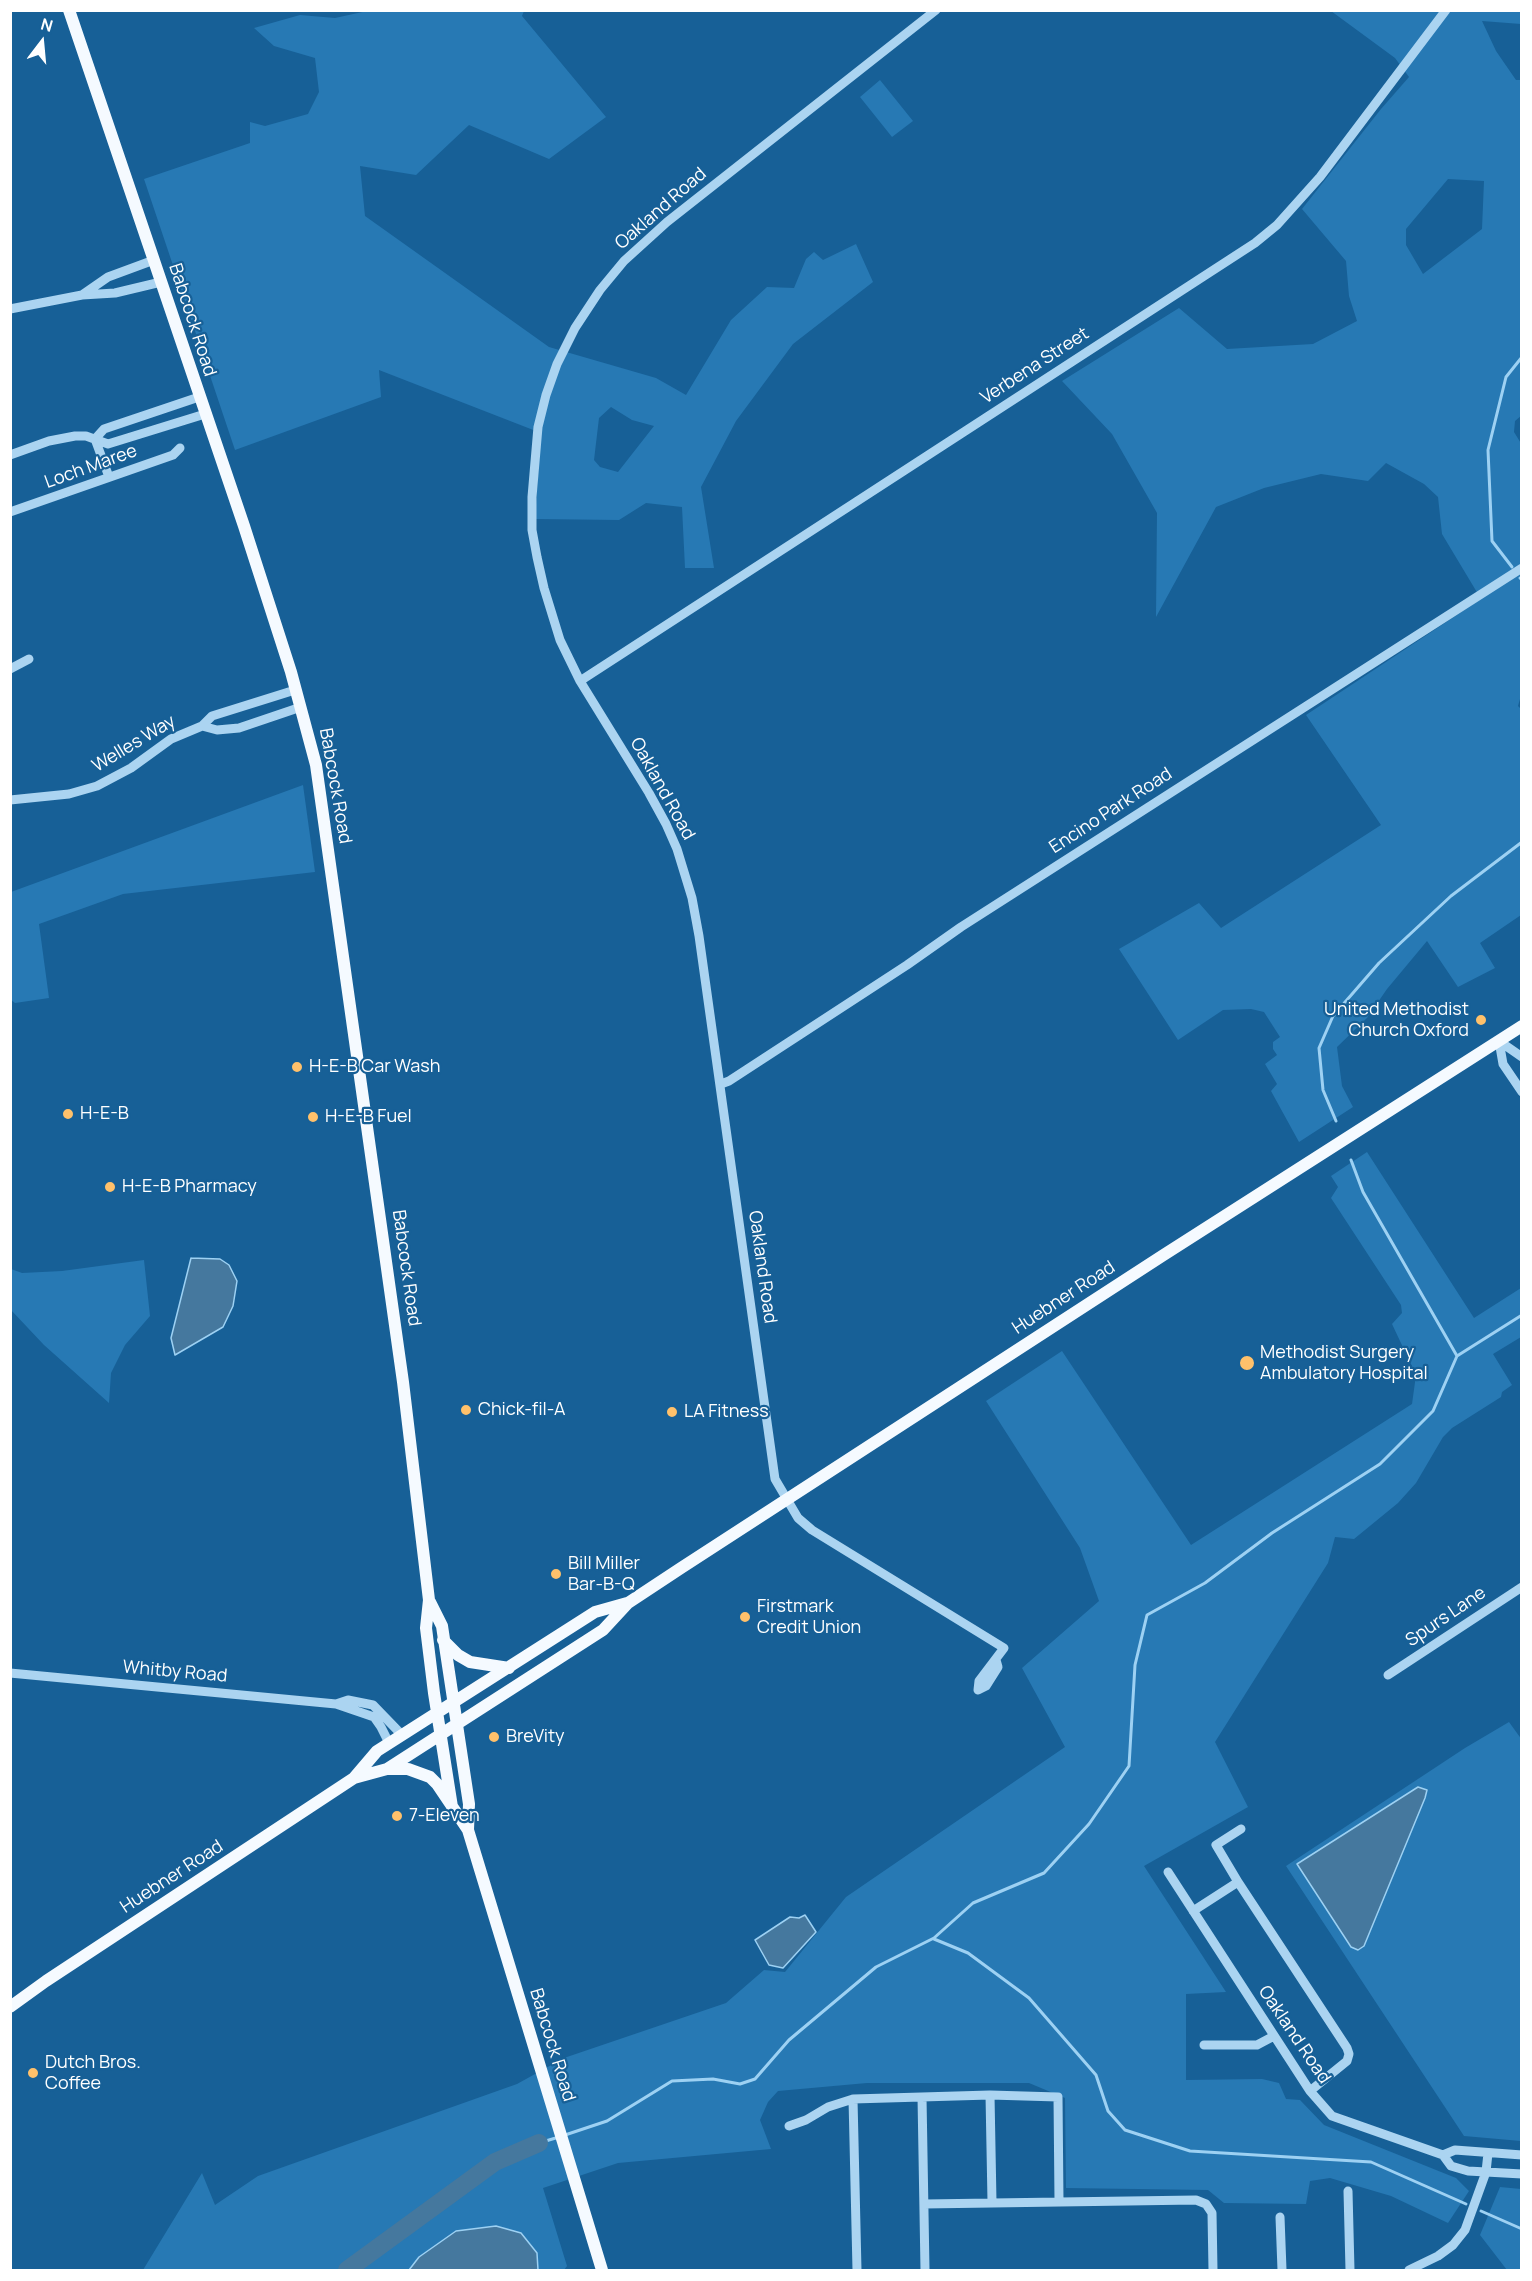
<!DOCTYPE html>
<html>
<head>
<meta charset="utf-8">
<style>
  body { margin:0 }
  #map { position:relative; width:1532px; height:2281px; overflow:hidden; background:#176097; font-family:Manrope,sans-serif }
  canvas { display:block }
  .frame { position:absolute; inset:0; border:12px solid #fff; pointer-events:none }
  .north { position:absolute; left:12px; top:12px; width:60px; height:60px; -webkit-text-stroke:4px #176097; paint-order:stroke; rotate:16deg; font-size:16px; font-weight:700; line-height:24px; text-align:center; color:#fff }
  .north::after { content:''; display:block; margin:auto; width:21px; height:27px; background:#fff; clip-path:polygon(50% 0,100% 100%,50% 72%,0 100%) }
</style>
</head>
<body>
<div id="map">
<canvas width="1532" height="2281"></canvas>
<div class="frame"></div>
<div class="north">N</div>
</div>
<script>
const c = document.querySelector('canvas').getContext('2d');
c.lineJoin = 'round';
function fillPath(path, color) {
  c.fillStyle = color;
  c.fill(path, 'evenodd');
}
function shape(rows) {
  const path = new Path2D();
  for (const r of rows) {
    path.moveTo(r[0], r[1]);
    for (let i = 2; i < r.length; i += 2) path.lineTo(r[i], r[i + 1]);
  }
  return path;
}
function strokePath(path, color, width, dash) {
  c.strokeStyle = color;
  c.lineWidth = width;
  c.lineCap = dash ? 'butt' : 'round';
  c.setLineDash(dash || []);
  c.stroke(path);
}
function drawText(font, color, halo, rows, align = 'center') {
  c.font = font + ' Manrope,sans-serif';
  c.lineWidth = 4.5;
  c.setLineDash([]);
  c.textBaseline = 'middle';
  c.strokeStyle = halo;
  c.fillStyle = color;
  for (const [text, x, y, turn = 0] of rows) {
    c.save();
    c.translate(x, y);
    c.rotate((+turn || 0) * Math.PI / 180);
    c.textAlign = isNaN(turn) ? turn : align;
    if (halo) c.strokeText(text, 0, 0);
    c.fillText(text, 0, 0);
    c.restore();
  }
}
const green = shape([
  [367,11,524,11,522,16,606,117,549,159,469,125,416,175,360,166,365,216,549,347,656,378,686,395,731,320,767,287,794,288,806,259,814,252,823,260,856,244,873,282,793,344,736,421,701,487,714,568,685,568,682,507,646,503,619,520,535,519,541,433,379,370,381,397,235,450,144,179,250,143,250,122,265,126,308,114,319,92,315,58,274,46,254,28,300,15,335,18],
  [611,407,632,420,654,426,618,472,600,467,594,460,599,418],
  [1331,11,1521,11,1521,24,1482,21,1496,51,1516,80,1522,80,1522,415,1515,421,1514,432,1522,445,1522,692,1518,706,1522,710,1521,915,1480,943,1495,968,1458,987,1427,941,1387,989,1367,1018,1337,1047,1342,1086,1353,1107,1299,1142,1271,1091,1277,1084,1265,1064,1277,1055,1273,1049,1273,1042,1280,1037,1264,1012,1251,1009,1223,1010,1178,1040,1119,949,1199,903,1221,928,1381,825,1306,715,1481,599,1442,534,1438,497,1424,484,1386,463,1368,481,1321,474,1264,488,1216,507,1156,617,1157,513,1112,434,1062,381,1179,308,1227,349,1313,344,1357,321,1349,296,1346,261,1302,209,1381,109,1409,77,1395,58],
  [1448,179,1484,181,1482,229,1423,274,1406,245,1406,229],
  [880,80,913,121,892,137,860,97],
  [303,785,315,872,123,894,39,924,49,998,15,1003,11,1000,11,892],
  [1367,1152,1474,1318,1521,1288,1521,1337,1493,1354,1512,1385,1502,1392,1501,1397,1452,1428,1443,1437,1416,1483,1398,1503,1354,1539,1335,1537,1328,1563,1215,1742,1248,1807,1144,1866,1226,1992,1186,1994,1186,2080,1262,2079,1279,2083,1286,2099,1300,2100,1324,2125,1456,2178,1469,2191,1448,2223,1391,2196,1330,2178,1310,2181,1306,2204,1224,2203,1208,2190,1066,2188,1065,2098,1029,2083,867,2083,778,2091,768,2102,760,2120,771,2149,618,2163,543,2188,567,2266,564,2270,143,2270,202,2173,215,2205,258,2176,517,2084,564,2058,726,2003,764,1970,785,1972,846,1897,1065,1747,1022,1668,1099,1601,1080,1548,986,1401,1062,1351,1191,1545,1412,1404,1416,1375,1392,1324,1402,1313,1401,1305,1331,1198,1338,1187,1331,1176],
  [144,1260,150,1316,125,1345,111,1373,109,1403,44,1345,11,1310,11,1269,22,1273,62,1271],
  [1509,1722,1522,1740,1521,2141,1464,2136,1286,1866,1465,1748],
  [1500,2187,1521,2189,1521,2270,1507,2270,1480,2235]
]);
const water = shape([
  [191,1258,220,1259,229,1265,237,1281,233,1306,223,1327,175,1355,171,1338,191,1258],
  [1418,1787,1427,1790,1425,1798,1364,1946,1358,1950,1351,1947,1297,1864,1418,1787],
  [805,1915,816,1932,783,1968,769,1965,755,1940,790,1917,799,1918,805,1915],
  [496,2226,521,2233,537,2253,538,2270,409,2270,419,2257,456,2231,496,2226]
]);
const stream = shape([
  [1512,567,1492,541,1488,450,1506,377,1522,357],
  [1520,578,1522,580],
  [1336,1121,1323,1090,1319,1048,1333,1016,1379,963,1451,896,1522,842],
  [1457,1356,1522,1315],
  [934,1939,968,1953,1029,1998,1096,2075,1108,2111,1125,2130,1190,2151,1371,2162,1466,2204],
  [565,2135,607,2121,672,2081,713,2079,740,2084,755,2079,789,2040,876,1967,934,1938,973,1903,1044,1873,1089,1824,1129,1766,1135,1665,1147,1615,1205,1583,1272,1533,1380,1464,1433,1411,1457,1356,1363,1192,1351,1160],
  [539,2143,559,2137],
  [1481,2211,1522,2229]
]);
const river = shape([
  [347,2270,495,2162,539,2143]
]);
const minor = shape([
  [936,10,667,222,624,261,600,290,575,328,557,364,546,395,538,427,532,497,532,530,537,557,544,588,560,640,580,681,649,793,666,824,677,849,692,898,699,936,775,1479,798,1518,812,1530,1004,1648,979,1681,978,1690],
  [154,260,108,277,82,295,115,293,161,282],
  [10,309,82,295],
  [95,439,104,429,199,397],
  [95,439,109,477],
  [10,455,49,441,75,436,86,436,108,444,205,414],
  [10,512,173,455,180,448],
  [10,669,29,659],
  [580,681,1255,243,1277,225,1320,177,1446,10],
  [202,726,217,730,239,728,301,707],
  [10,800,69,794,97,786,131,768,171,739,202,726,212,716,295,690],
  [1499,1041,1503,1064,1522,1092],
  [1499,1041,1522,1057],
  [721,1084,729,1081,907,965,961,927,1522,568],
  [10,1673,336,1704,374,1717,381,1727,389,1743],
  [1388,1675,1522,1587],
  [978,1690,986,1686,998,1667,996,1660],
  [336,1704,348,1700,373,1705,402,1735],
  [1168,1872,1310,2091,1332,2116,1443,2155,1451,2166,1468,2171,1522,2174],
  [1238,1882,1216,1845,1241,1829],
  [1193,1911,1238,1882,1347,2048,1349,2054,1347,2061,1310,2091],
  [1204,2045,1257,2045,1274,2036],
  [990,2095,992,2202],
  [922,2097,925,2270],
  [853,2099,857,2270],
  [789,2126,806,2120,828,2107,853,2099,990,2095,1058,2097,1059,2201],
  [1443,2155,1455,2150,1522,2155],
  [1348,2191,1350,2270],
  [924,2204,1196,2200,1206,2204,1212,2213,1213,2270],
  [1280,2217,1282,2270],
  [1409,2270,1438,2256,1453,2245,1465,2230,1486,2172,1488,2153]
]);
const major = shape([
  [69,10,244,526,291,672,316,765,403,1382,429,1600,426,1628,434,1693,452,1807],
  [430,1602,442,1626,469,1804,468,1830],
  [443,1640,458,1655,470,1662,509,1668],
  [387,1769,408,1769,430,1777,437,1784,468,1830,602,2270],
  [354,1778,387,1769,603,1630,628,1603,681,1568,1162,1256,1522,1026],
  [10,2007,46,1981,354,1778,377,1751,595,1612,627,1603]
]);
const markers = [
  [1481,1020,6,"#ffc16b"],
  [297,1067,6,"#ffc16b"],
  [68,1114,6,"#ffc16b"],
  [313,1117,6,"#ffc16b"],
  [110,1187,6,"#ffc16b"],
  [1247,1363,8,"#ffc16b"],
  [466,1410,6,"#ffc16b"],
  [672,1412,6,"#ffc16b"],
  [556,1574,6,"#ffc16b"],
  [745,1617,6,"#ffc16b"],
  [494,1737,6,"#ffc16b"],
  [397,1816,6,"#ffc16b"],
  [33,2073,6,"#ffc16b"]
];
const streetNames = [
  ["Oakland Road",661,209,-41],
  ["Babcock Road",192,320,72],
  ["Verbena Street",1035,366,-33],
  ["Loch Maree",91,467,-20],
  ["Welles Way",134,744,-31],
  ["Babcock Road",335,786,80],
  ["Oakland Road",662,789,61],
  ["Encino Park Road",1111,811,-33],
  ["Oakland Road",762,1267,82],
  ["Babcock Road",406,1268,82],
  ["Huebner Road",1064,1298,-33],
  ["Spurs Lane",1446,1617,-34],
  ["Whitby Road",175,1672,5],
  ["Huebner Road",172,1877,-33],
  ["Oakland Road",1294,2035,56],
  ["Babcock Road",552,2045,73]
];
const poiNames = [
  ["United Methodist",1469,1010,"right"],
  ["Church Oxford",1469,1031,"right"],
  ["H-E-B Car Wash",309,1067],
  ["H-E-B",80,1114],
  ["H-E-B Fuel",325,1117],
  ["H-E-B Pharmacy",122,1187],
  ["Methodist Surgery",1260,1353],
  ["Ambulatory Hospital",1260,1374],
  ["Chick-fil-A",478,1410],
  ["LA Fitness",684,1412],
  ["Bill Miller",568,1564],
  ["Bar-B-Q",568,1585],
  ["Firstmark",757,1607],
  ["Credit Union",757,1628],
  ["BreVity",506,1737],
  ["7-Eleven",409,1816],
  ["Dutch Bros.",45,2063],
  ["Coffee",45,2084]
];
fillPath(green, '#2779b4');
fillPath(water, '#45789e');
strokePath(water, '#9dd1f3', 1.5);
strokePath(stream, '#9dd1f3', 3);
strokePath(river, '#45789e', 18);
strokePath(minor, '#abd4f1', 9);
strokePath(major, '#f5faff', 12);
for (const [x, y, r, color] of markers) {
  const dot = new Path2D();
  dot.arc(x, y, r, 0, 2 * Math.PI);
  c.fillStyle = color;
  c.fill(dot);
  strokePath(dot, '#176097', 2);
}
drawText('18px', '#fff', '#176097', streetNames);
drawText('18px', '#fff', '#176097', poiNames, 'left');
</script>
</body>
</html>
